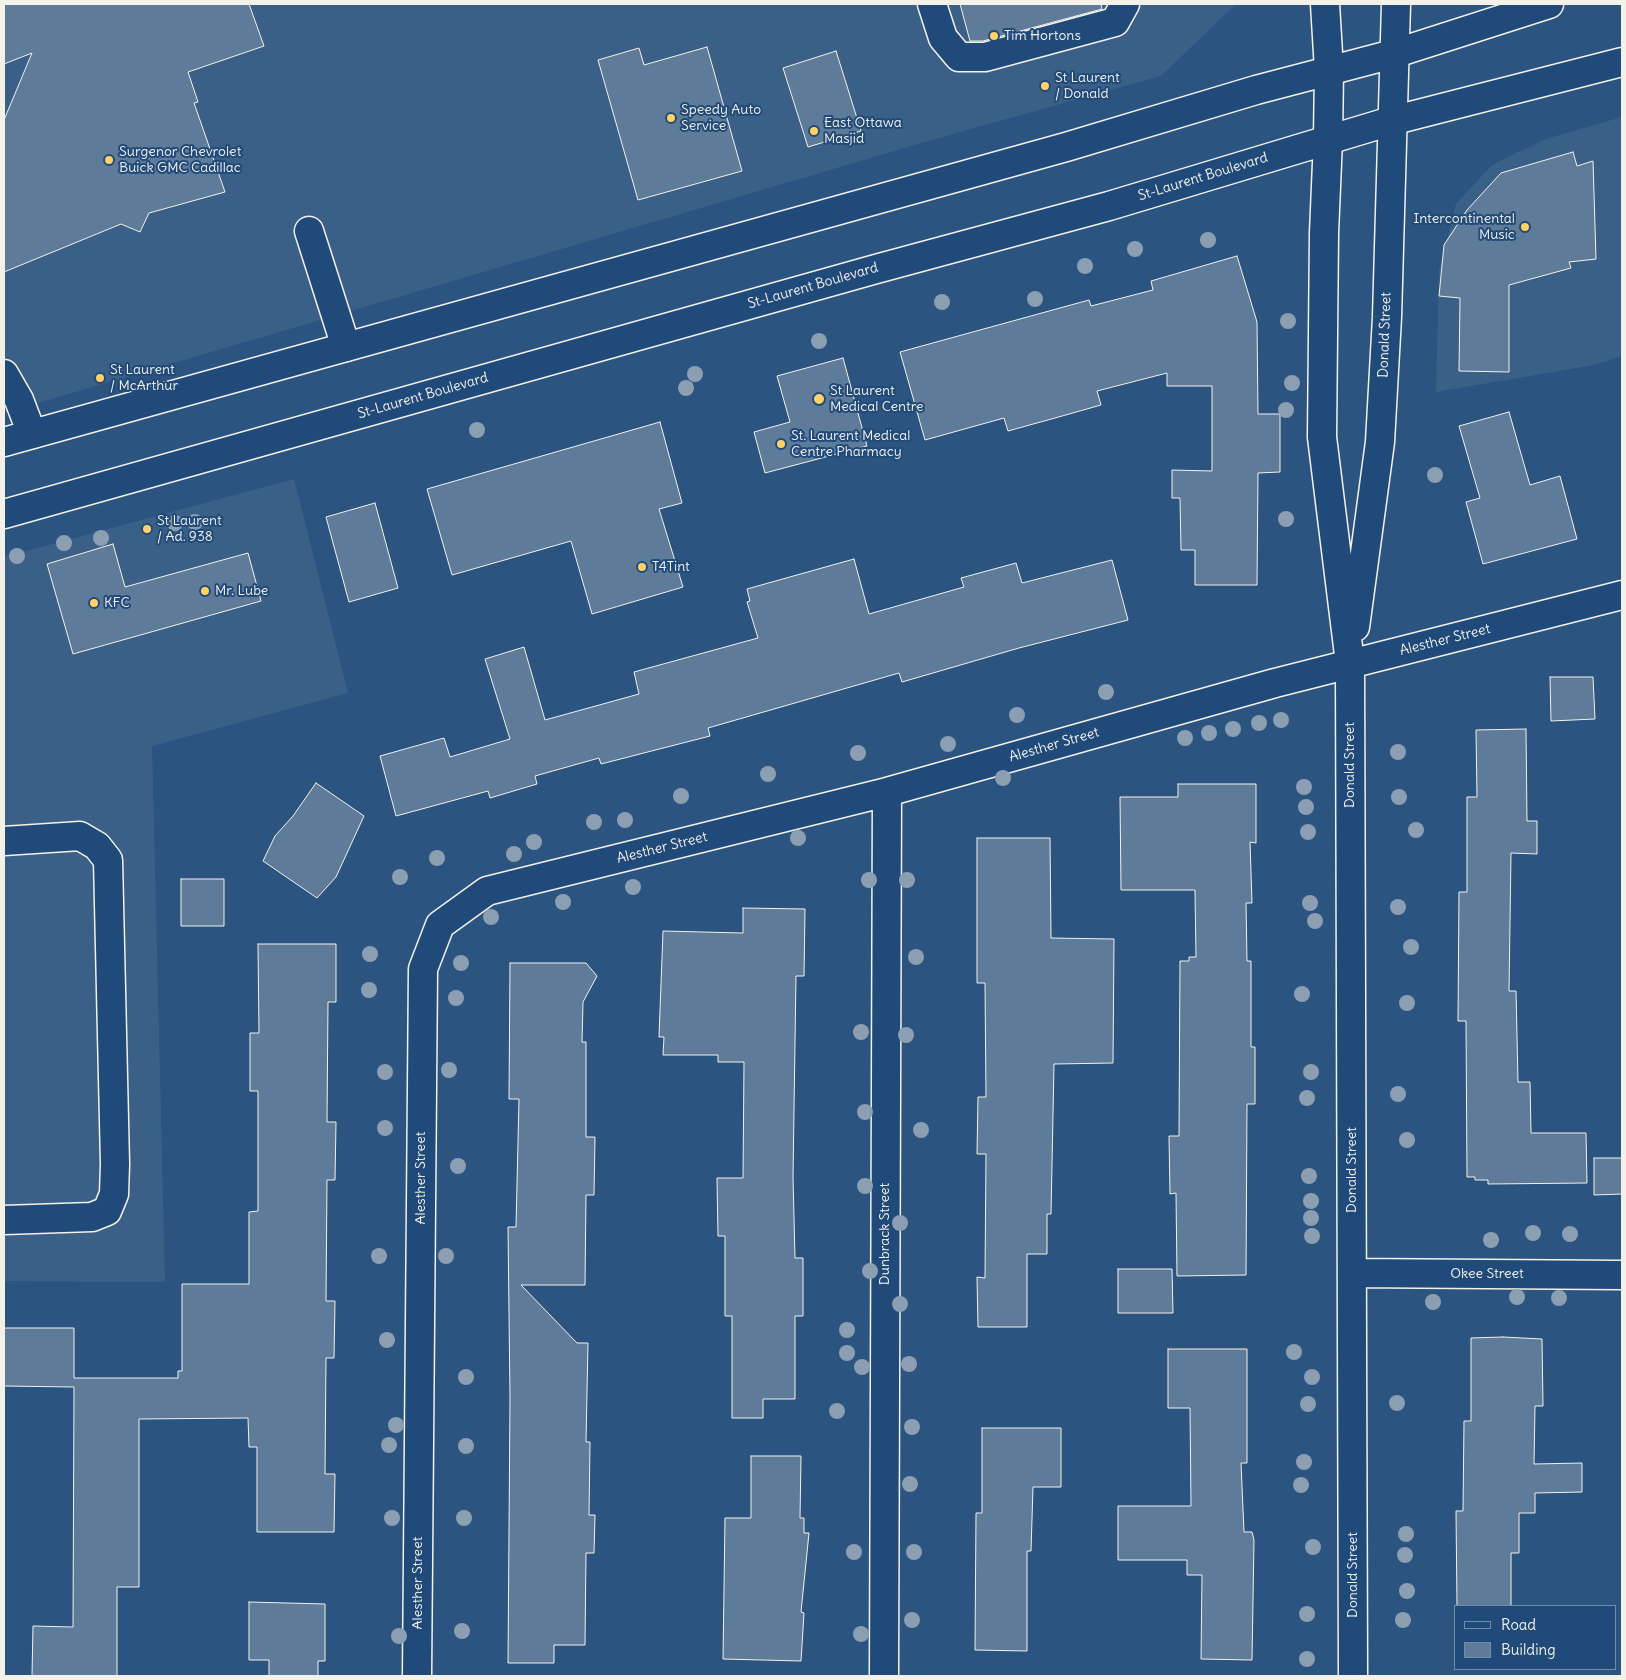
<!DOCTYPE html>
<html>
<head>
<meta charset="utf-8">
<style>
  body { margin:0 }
  #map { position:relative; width:1626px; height:1680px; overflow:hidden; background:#2c5481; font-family:Delius,sans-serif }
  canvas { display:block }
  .frame { position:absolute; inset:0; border:5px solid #f4f1e8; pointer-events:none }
  .legend { position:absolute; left:1454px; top:1605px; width:162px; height:65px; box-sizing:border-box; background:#1f4a7a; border:1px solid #748da6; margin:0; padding:6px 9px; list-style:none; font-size:15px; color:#f4f1e8 }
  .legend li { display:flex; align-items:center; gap:10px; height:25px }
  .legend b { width:25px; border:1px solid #748da6 }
</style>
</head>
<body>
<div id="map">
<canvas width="1626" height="1680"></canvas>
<div class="frame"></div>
<ul class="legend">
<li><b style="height:6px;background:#1f4a7a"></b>Road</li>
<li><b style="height:14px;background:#5e7b9a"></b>Building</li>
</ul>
</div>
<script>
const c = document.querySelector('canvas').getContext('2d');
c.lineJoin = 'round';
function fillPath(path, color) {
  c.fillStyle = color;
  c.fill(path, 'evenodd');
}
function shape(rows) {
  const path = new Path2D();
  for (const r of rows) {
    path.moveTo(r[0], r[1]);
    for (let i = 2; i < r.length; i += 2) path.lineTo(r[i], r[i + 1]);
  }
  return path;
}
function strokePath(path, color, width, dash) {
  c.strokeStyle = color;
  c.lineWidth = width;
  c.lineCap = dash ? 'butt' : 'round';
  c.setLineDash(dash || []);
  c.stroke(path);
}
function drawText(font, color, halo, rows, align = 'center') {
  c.font = font + ' Delius,sans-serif';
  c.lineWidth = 4;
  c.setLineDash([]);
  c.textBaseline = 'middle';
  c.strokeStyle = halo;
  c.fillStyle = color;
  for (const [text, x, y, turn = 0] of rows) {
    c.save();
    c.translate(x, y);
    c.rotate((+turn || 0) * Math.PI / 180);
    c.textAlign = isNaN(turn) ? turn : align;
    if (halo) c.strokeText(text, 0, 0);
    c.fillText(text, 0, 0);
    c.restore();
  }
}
const built = shape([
  [4,4,1236,4,1161,76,942,137,4,413],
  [1622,117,1622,356,1594,365,1436,392,1439,270,1456,204,1492,165,1546,139],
  [294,479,348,693,152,746,165,1282,4,1281,4,557]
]);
const building = shape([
  [4,4,249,4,264,46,188,72,198,102,194,103,225,192,149,213,140,232,121,224,4,272,4,120,32,53,4,64,4,4],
  [960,4,1101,4,1102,9,983,41,970,41,960,4],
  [707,47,742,171,638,200,598,60,639,48,644,65,707,47],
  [836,51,861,131,808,147,783,68,836,51],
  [1573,152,1577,166,1593,161,1596,259,1569,262,1571,268,1509,285,1509,372,1459,371,1460,298,1439,296,1444,245,1467,210,1501,173,1573,152],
  [1237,256,1257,322,1258,414,1280,414,1280,472,1258,473,1257,585,1195,585,1195,550,1181,550,1180,498,1172,498,1172,470,1212,471,1212,386,1167,386,1167,373,1097,391,1101,405,1055,418,1008,431,1004,418,925,440,900,352,1089,300,1091,306,1153,290,1151,281,1237,256],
  [843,358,867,446,765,473,754,432,790,422,777,376,843,358],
  [1509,412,1530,485,1560,476,1577,539,1483,564,1466,502,1480,498,1459,426,1509,412],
  [660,422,682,503,659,509,683,587,592,614,571,541,452,575,427,489,660,422],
  [375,503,398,588,349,602,326,517,375,503],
  [113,544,125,587,248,553,261,601,73,654,47,564,113,544],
  [854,559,869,614,964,587,961,578,1016,563,1022,583,1112,560,1128,620,1019,648,902,682,899,673,708,728,710,736,601,764,599,758,535,776,537,784,490,798,488,791,396,816,380,756,444,738,450,757,510,739,485,659,524,647,545,720,639,694,634,672,758,638,747,602,750,601,747,589,854,559],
  [1550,677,1593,677,1595,719,1551,721,1550,677],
  [1526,729,1527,821,1537,821,1537,854,1511,853,1509,991,1516,991,1518,1082,1530,1082,1531,1133,1586,1133,1587,1183,1488,1184,1488,1180,1475,1180,1475,1177,1467,1177,1466,1021,1458,1021,1459,892,1467,892,1467,797,1477,797,1476,730,1526,729],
  [316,783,364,816,336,877,317,898,263,861,275,836,293,816,316,783],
  [1178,784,1256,784,1256,843,1250,842,1252,903,1246,903,1247,961,1251,961,1251,1047,1255,1047,1255,1104,1247,1104,1246,1275,1177,1276,1176,1193,1170,1194,1169,1136,1179,1136,1180,961,1189,961,1189,957,1196,957,1195,890,1121,890,1120,797,1178,797,1178,784],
  [977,838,1050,838,1051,938,1114,939,1113,1063,1054,1064,1051,1214,1047,1214,1047,1254,1027,1254,1027,1327,978,1327,977,1277,985,1278,986,1154,977,1154,978,1097,986,1097,985,983,977,983,977,838],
  [181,879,224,879,224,926,181,926,181,879],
  [743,908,805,909,804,976,796,976,793,1177,795,1258,803,1258,803,1316,795,1316,795,1399,763,1399,763,1418,732,1418,732,1316,725,1316,725,1236,718,1236,717,1178,743,1178,744,1062,718,1062,718,1055,663,1055,664,1037,659,1037,663,931,743,933,743,908],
  [258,944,336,944,336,1002,328,1002,327,1122,336,1122,335,1180,327,1180,326,1301,335,1301,334,1358,326,1358,325,1474,335,1474,334,1532,257,1532,257,1447,249,1447,248,1418,139,1419,139,1587,117,1587,117,1676,32,1676,33,1626,73,1627,74,1387,4,1386,4,1328,74,1328,74,1378,178,1378,178,1371,182,1371,182,1284,249,1284,249,1212,258,1211,258,1091,250,1091,250,1033,259,1033,258,944],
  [510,963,586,963,597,976,583,1002,582,1042,586,1042,586,1137,595,1137,594,1195,586,1195,585,1285,521,1285,577,1343,588,1343,586,1442,590,1442,589,1515,595,1515,594,1553,586,1553,585,1645,554,1645,554,1663,508,1663,510,1398,508,1227,516,1227,519,1099,509,1099,510,963],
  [1594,1158,1622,1158,1622,1194,1594,1195,1594,1158],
  [1118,1269,1172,1269,1173,1313,1118,1313,1118,1269],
  [1503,1337,1542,1339,1543,1406,1535,1406,1534,1464,1582,1463,1582,1492,1535,1493,1535,1513,1519,1513,1519,1553,1511,1553,1511,1606,1457,1606,1456,1511,1463,1511,1464,1421,1471,1421,1471,1338,1503,1337],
  [1168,1349,1247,1349,1247,1463,1241,1463,1244,1532,1252,1532,1254,1540,1252,1660,1201,1659,1202,1575,1187,1575,1187,1560,1118,1560,1118,1506,1191,1506,1190,1408,1168,1408,1168,1349],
  [982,1428,1061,1428,1061,1487,1033,1487,1031,1551,1027,1551,1027,1651,975,1650,976,1513,982,1513,982,1428],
  [751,1456,801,1456,800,1518,804,1518,804,1533,809,1533,801,1612,804,1613,801,1661,723,1659,725,1518,751,1518,751,1456],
  [249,1602,325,1604,325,1661,318,1661,318,1676,269,1676,269,1660,249,1660,249,1602]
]);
const minor = shape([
  [932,4,943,38,959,57,985,57,1115,22,1125,4],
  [1325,4,1329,70,1328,139,1324,233,1322,437,1350,663,1353,1676],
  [309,231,346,347],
  [4,374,19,400,32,434],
  [1355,627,1380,442,1387,317,1396,4],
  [4,841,80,836,97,846,108,860,115,1164,114,1194,107,1211,92,1217,4,1220],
  [1352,1273,1622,1275],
  [417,1676,423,969,440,925,487,891,887,792,1275,683,1622,595],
  [884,1676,887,792]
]);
const major = shape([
  [4,442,1066,147,1256,90,1393,54,1549,4],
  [4,514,876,269,1109,206,1391,121,1622,62]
]);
const trees = [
  [1208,240],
  [1135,249],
  [1085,266],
  [1035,299],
  [942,302],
  [1288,321],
  [819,341],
  [695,374],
  [1292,383],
  [686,388],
  [1286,410],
  [477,430],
  [1435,475],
  [1286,519],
  [195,522],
  [175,523],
  [101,538],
  [64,543],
  [17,556],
  [1106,692],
  [1017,715],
  [1281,720],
  [1259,723],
  [1233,729],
  [1209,733],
  [1185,738],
  [948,744],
  [1398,752],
  [858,753],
  [768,774],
  [1003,778],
  [1304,787],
  [681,796],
  [1399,797],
  [1306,807],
  [625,820],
  [594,822],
  [1416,830],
  [1308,832],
  [798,838],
  [534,842],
  [514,854],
  [437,858],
  [400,877],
  [869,880],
  [907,880],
  [633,887],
  [563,902],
  [1310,903],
  [1398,907],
  [491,917],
  [1315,921],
  [1411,947],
  [370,954],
  [916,957],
  [461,963],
  [369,990],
  [1302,994],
  [456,998],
  [1407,1003],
  [861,1032],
  [906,1035],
  [449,1070],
  [385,1072],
  [1311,1072],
  [1398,1094],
  [1307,1098],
  [865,1112],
  [385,1128],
  [921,1130],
  [1407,1140],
  [458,1166],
  [1309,1176],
  [865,1186],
  [1311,1201],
  [1311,1218],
  [900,1223],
  [1533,1233],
  [1570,1234],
  [1312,1236],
  [1491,1240],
  [379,1256],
  [446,1256],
  [870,1271],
  [1517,1297],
  [1559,1298],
  [1433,1302],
  [900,1304],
  [847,1330],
  [387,1340],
  [1294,1352],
  [847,1353],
  [909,1364],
  [862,1367],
  [466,1377],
  [1312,1377],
  [1397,1403],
  [1308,1404],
  [837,1411],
  [396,1425],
  [912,1427],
  [389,1445],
  [466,1446],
  [1304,1462],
  [910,1484],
  [1301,1485],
  [392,1518],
  [464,1518],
  [1406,1534],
  [1313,1547],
  [854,1552],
  [914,1552],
  [1405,1555],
  [1407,1591],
  [1307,1614],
  [912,1620],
  [1403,1620],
  [462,1631],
  [861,1634],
  [399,1636],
  [1307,1659]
];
const markers = [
  [994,36,5,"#ffd166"],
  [1045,86,5,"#ffd166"],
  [671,118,5,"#ffd166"],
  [814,131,5,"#ffd166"],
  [109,160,5,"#ffd166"],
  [1525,227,5,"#ffd166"],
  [100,378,5,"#ffd166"],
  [819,399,6,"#ffd166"],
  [781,444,5,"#ffd166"],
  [147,529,5,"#ffd166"],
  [642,567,5,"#ffd166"],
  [205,591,5,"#ffd166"],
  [94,603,5,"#ffd166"]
];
const poiNames = [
  ["Tim Hortons",1004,36],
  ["St Laurent",1055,78],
  ["/ Donald",1055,94],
  ["Speedy Auto",681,110],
  ["Service",681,126],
  ["East Ottawa",824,123],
  ["Masjid",824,139],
  ["Surgenor Chevrolet",119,152],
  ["Buick GMC Cadillac",119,168],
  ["Intercontinental",1515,219,"right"],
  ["Music",1515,235,"right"],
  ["St Laurent",110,370],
  ["/ McArthur",110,386],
  ["St Laurent",830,391],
  ["Medical Centre",830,407],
  ["St. Laurent Medical",791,436],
  ["Centre Pharmacy",791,452],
  ["St Laurent",157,521],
  ["/ Ad. 938",157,537],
  ["T4Tint",652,567],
  ["Mr. Lube",215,591],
  ["KFC",104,603]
];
const streetNames = [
  ["St-Laurent Boulevard",1203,177,-17],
  ["St-Laurent Boulevard",813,286,-16],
  ["Donald Street",1385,335,-88],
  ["St-Laurent Boulevard",423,396,-16],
  ["Alesther Street",1445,640,-14],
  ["Alesther Street",1054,745,-16],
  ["Donald Street",1350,765,-90],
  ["Alesther Street",662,848,-14],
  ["Donald Street",1352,1170,-90],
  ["Alesther Street",421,1178,-90],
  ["Dunbrack Street",885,1234,-90],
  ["Okee Street",1487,1274],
  ["Donald Street",1353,1575,-90],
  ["Alesther Street",418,1583,-90]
];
fillPath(built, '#3b6088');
fillPath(building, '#5e7b9a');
strokePath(building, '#f4f1e8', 1);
strokePath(minor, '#f4f1e8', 31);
strokePath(major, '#f4f1e8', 31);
strokePath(minor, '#1f4a7a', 28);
strokePath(major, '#1f4a7a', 28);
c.fillStyle = '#8c9fb2';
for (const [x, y] of trees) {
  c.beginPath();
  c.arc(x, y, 8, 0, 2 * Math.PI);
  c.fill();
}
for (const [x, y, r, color] of markers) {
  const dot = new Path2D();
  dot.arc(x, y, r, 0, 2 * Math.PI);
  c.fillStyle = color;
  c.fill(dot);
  strokePath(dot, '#1f4a7a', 2);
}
drawText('14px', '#f4f1e8', '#1f4a7a', poiNames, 'left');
drawText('14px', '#f4f1e8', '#1f4a7a', streetNames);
</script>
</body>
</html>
